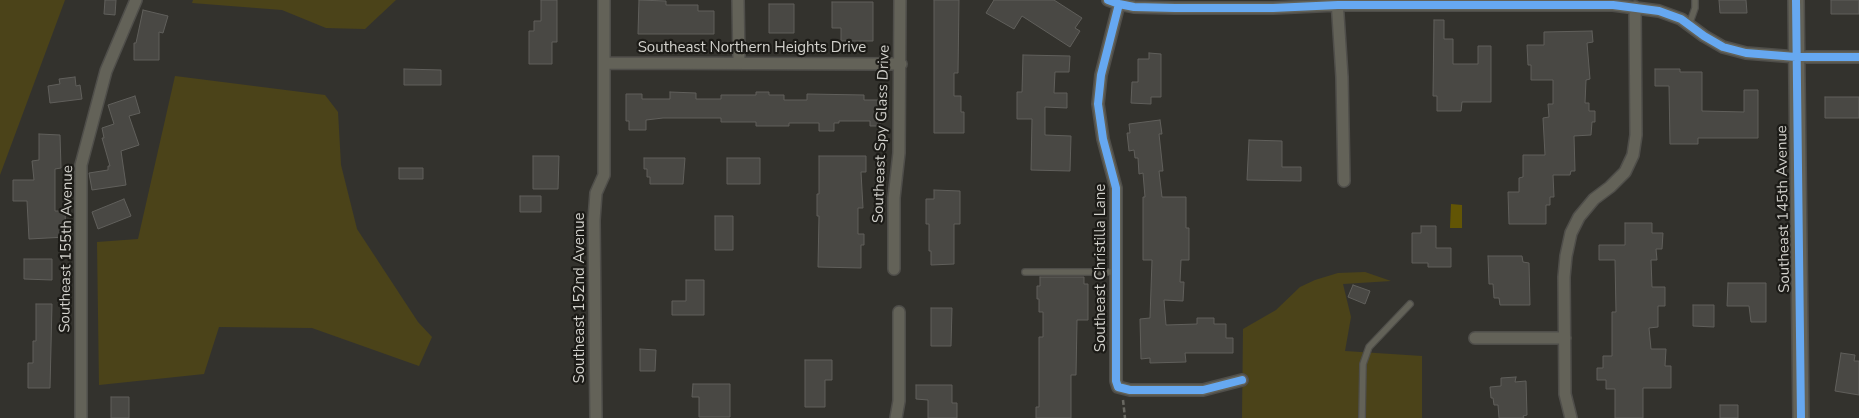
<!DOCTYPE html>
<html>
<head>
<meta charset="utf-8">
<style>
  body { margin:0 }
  canvas { display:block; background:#33322d }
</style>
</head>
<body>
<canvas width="1859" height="418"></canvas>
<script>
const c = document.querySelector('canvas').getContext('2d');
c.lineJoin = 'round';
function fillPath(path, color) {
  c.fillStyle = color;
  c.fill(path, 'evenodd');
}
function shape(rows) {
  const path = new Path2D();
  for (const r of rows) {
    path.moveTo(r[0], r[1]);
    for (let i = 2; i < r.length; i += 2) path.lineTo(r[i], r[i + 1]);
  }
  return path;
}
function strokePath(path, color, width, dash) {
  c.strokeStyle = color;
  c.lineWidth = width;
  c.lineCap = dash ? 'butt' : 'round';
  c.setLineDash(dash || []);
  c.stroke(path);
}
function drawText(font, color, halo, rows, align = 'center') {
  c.font = font + ' "Nunito Sans",sans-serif';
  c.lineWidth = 4.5;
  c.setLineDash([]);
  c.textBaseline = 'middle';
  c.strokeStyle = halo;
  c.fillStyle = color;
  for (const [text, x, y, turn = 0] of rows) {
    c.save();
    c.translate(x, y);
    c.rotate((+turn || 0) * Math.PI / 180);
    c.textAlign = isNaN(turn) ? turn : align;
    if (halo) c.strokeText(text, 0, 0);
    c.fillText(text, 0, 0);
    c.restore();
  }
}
const green = shape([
  [0,0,65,0,0,175],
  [193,0,396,0,365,29,326,28,282,10,192,3],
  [175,76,325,95,338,112,341,165,357,229,418,322,432,337,419,366,312,328,219,327,204,374,99,385,97,242,138,239],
  [1365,272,1391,281,1343,284,1351,317,1345,351,1422,356,1422,418,1242,418,1243,329,1276,310,1300,287,1315,280,1338,273]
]);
const water = shape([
  [1451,204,1462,205,1462,228,1450,228]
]);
const building = shape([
  [105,0,116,0,115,15,104,14,105,0],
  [541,0,557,0,557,42,552,42,552,64,529,64,529,31,534,31,534,21,541,21,541,0],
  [639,0,666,1,666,5,698,5,698,11,714,11,714,34,638,34,639,0],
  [934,0,959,0,958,73,954,73,954,96,961,96,961,112,964,112,964,133,934,133,934,0],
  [994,0,1054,0,1082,18,1075,28,1080,31,1070,47,1022,16,1014,29,986,13,994,0],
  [1719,0,1746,0,1747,13,1720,13,1719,0],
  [1831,0,1859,0,1859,14,1831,14,1831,0],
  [832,2,873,2,873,41,841,41,841,28,832,28,832,2],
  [769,4,794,4,794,33,769,33,769,4],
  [143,10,168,16,163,33,159,32,159,60,134,60,134,43,136,43,143,10],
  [1434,20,1444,20,1444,39,1453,39,1453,64,1478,64,1478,46,1491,46,1491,102,1462,102,1461,111,1437,111,1437,96,1433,96,1434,20],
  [1592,31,1593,42,1587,43,1590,79,1586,80,1585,103,1589,103,1589,111,1595,111,1595,122,1592,122,1591,135,1574,136,1575,171,1571,171,1570,175,1553,175,1554,197,1550,197,1550,205,1546,205,1546,224,1509,224,1508,192,1519,192,1519,178,1523,177,1523,155,1545,155,1543,118,1549,117,1548,104,1553,104,1553,80,1531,80,1531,65,1528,65,1527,45,1544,45,1544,32,1592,31],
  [1149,53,1161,54,1161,97,1151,97,1151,104,1131,103,1132,82,1138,82,1138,59,1149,59,1149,53],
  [1023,55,1070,56,1069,72,1055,72,1054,93,1067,93,1067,108,1045,107,1045,135,1071,136,1070,171,1031,170,1032,119,1017,119,1017,92,1022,92,1023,55],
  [404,69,441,70,441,85,404,85,404,69],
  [1655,69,1680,69,1680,72,1702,72,1702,111,1744,112,1744,90,1758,90,1758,138,1698,138,1698,144,1670,144,1669,86,1655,86,1655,69],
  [75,77,76,86,80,85,82,99,50,103,48,86,60,84,59,79,75,77],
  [670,92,696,93,696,99,721,99,721,95,756,95,756,92,769,92,769,95,784,95,784,100,807,100,807,94,864,95,864,100,880,100,880,126,870,126,870,121,839,121,839,123,834,123,834,131,819,131,819,123,789,123,789,126,756,126,756,122,721,122,721,118,663,118,646,120,646,130,629,130,629,121,626,121,626,94,642,94,642,99,670,99,670,92],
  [135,96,140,113,129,116,139,145,121,151,126,185,92,190,89,173,108,170,108,166,110,166,102,138,104,138,102,128,114,124,108,105,135,96],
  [1825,97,1859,97,1859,118,1825,118,1825,97],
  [1160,120,1162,134,1159,134,1163,171,1159,171,1162,197,1186,197,1186,228,1189,228,1189,260,1181,260,1180,282,1184,282,1183,301,1164,300,1166,325,1197,324,1197,318,1214,318,1214,324,1226,324,1226,338,1233,338,1233,353,1185,353,1186,362,1150,363,1150,358,1141,359,1140,319,1150,318,1152,260,1143,260,1143,197,1145,197,1143,173,1139,174,1138,158,1135,158,1134,150,1129,151,1127,133,1130,133,1129,124,1160,120],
  [39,134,60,135,61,168,55,169,55,211,65,211,66,237,29,239,27,201,13,201,13,180,34,180,32,161,39,160,39,134],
  [1249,140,1282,141,1282,167,1301,167,1301,181,1247,180,1249,140],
  [533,156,559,156,558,189,533,189,533,156],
  [819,156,866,156,866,172,861,172,863,208,858,208,858,234,864,234,864,245,861,245,861,268,818,267,819,216,817,216,817,194,819,194,819,156],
  [644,158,685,158,683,184,650,184,650,177,647,177,647,169,644,169,644,158],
  [727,158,760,158,760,184,727,184,727,158],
  [399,168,423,168,423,179,399,179,399,168],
  [934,190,960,191,960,224,954,224,954,264,931,265,931,251,929,251,929,224,926,224,926,199,934,199,934,190],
  [520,196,541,196,541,212,520,212,520,196],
  [124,199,131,216,98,229,92,212,124,199],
  [715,216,733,216,733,250,715,250,715,216],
  [1625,223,1652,223,1652,233,1663,233,1662,249,1656,249,1657,260,1651,260,1652,287,1665,287,1665,306,1658,306,1658,327,1649,328,1651,349,1666,349,1665,366,1671,366,1671,388,1643,388,1643,418,1615,418,1615,389,1606,389,1606,380,1597,380,1597,368,1603,368,1603,356,1612,356,1612,312,1616,312,1615,260,1599,260,1599,245,1625,245,1625,223],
  [1421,226,1436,226,1436,248,1451,248,1451,267,1428,267,1428,263,1412,263,1412,233,1421,233,1421,226],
  [1488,256,1522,256,1523,262,1529,263,1530,305,1500,305,1499,298,1494,298,1493,284,1489,284,1488,256],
  [24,259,52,259,52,280,24,279,24,259],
  [1040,277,1084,277,1084,284,1088,284,1088,320,1077,320,1076,375,1071,375,1071,418,1036,418,1036,407,1039,407,1039,337,1043,337,1043,312,1039,312,1039,299,1037,299,1037,286,1040,286,1040,277],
  [686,280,704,280,704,315,672,315,672,301,686,301,686,280],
  [1728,283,1766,283,1766,322,1751,322,1749,306,1727,306,1728,283],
  [1353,285,1370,291,1365,304,1348,297,1353,285],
  [36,304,52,304,50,388,28,388,28,363,33,363,33,341,36,341,36,304],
  [1693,305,1714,305,1714,327,1693,326,1693,305],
  [931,308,952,308,951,346,931,346,931,308],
  [640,349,656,350,655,371,640,371,640,349],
  [1841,353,1855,355,1854,361,1859,361,1859,395,1835,391,1841,353],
  [805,360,832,360,832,380,825,380,825,407,805,407,805,360],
  [1516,377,1515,382,1526,381,1527,415,1523,416,1524,418,1499,418,1498,405,1494,405,1493,398,1491,398,1490,387,1501,386,1501,378,1516,377],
  [693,384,730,384,730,417,699,417,699,397,692,397,693,384],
  [916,385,952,385,952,403,957,403,957,418,928,418,928,400,916,399,916,385],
  [111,397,129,397,129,418,111,418,111,397],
  [1720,405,1738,405,1738,418,1720,418,1720,405]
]);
const path = shape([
  [1123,400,1125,418]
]);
const service = shape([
  [1689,25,1695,8,1695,0],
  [1025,272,1117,272],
  [1362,418,1363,364,1369,347,1410,304]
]);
const minor = shape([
  [738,0,739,63],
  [1108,0,1119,4,1134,7,1175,8,1273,8,1338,5,1613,5,1659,11,1681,19,1704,36,1723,47,1746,53,1796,57,1859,57],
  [1337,0,1342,77,1344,181],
  [1119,4,1101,75,1098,104,1103,139,1116,188,1116,381,1118,387,1130,390,1203,390,1242,380],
  [604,63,901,64],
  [894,269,894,198,899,153,900,0],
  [1475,338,1565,338],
  [81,418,81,165,106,71,136,0],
  [596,418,594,220,596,193,604,175,604,0],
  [896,418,899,401,899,312],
  [1571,418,1565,394,1564,277,1566,256,1571,233,1579,217,1594,199,1610,187,1625,172,1633,155,1636,135,1635,7]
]);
const tertiary = shape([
  [1796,0,1801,418]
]);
const cycleway = shape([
  [1108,0,1119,4,1134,7,1175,8,1273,8,1338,5,1613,5,1659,11,1681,19,1704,36,1723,47,1746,53,1796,57,1859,57],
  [1796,0,1801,418],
  [1119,4,1101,75,1098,104,1103,139,1116,188,1116,381,1118,387,1130,390,1203,390,1242,380]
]);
const streetNames = [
  ["Southeast Northern Heights Drive",752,48],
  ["Southeast Spy Glass Drive",882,134,-88],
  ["Southeast 145th Avenue",1784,209,-91],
  ["Southeast 155th Avenue",67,249,-89],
  ["Southeast Christilla Lane",1101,268,-90],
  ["Southeast 152nd Avenue",580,298,-90]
];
fillPath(green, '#4b4319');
fillPath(water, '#625505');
fillPath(building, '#494844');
strokePath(building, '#605f5b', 1);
strokePath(service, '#4f4e4a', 8);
strokePath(minor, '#4f4e4a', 14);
strokePath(tertiary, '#4f4e4a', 18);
strokePath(path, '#696861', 2.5, [5, 2.5]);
strokePath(service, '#636258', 5.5);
strokePath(minor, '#636258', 11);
strokePath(tertiary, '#636258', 15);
strokePath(cycleway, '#66a8f1', 8);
drawText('15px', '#d2d1cc', '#1c1b17', streetNames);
</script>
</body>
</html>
